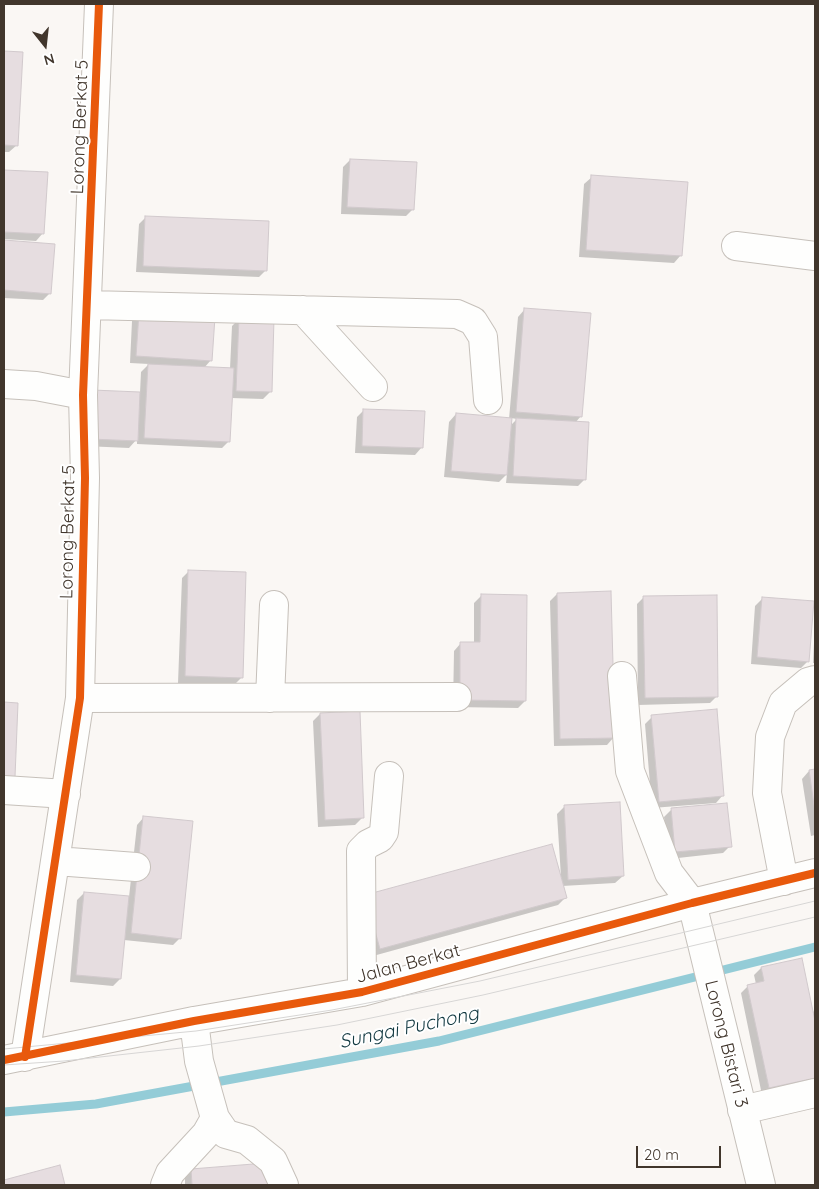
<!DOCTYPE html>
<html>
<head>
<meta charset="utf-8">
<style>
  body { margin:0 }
  #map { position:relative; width:819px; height:1189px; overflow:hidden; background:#faf7f4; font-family:Quicksand,sans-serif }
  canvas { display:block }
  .frame { position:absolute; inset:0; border:5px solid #41362c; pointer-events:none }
  .north { position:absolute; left:20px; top:20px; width:50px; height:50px; -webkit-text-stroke:4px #fff; paint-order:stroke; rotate:164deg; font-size:14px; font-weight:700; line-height:20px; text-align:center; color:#41362c }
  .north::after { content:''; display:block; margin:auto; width:18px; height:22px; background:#41362c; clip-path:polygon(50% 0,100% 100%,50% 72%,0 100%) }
  .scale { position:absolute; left:636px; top:1146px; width:85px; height:22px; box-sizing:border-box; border:2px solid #41362c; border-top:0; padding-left:6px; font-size:15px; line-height:18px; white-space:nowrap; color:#41362c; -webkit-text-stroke:4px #fff; paint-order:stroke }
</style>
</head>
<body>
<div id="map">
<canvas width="819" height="1189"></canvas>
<div class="frame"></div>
<div class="north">N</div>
<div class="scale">20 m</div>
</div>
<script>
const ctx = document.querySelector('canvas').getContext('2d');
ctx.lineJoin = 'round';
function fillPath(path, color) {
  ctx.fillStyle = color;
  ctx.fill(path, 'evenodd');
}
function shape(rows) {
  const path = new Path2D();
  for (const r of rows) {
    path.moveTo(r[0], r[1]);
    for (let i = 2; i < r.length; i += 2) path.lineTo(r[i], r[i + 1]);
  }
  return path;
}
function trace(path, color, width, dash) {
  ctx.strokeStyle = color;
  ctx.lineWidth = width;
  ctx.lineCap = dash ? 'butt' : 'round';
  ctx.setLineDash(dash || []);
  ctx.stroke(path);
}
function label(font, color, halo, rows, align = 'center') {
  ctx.font = font + ' Quicksand,sans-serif';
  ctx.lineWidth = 4;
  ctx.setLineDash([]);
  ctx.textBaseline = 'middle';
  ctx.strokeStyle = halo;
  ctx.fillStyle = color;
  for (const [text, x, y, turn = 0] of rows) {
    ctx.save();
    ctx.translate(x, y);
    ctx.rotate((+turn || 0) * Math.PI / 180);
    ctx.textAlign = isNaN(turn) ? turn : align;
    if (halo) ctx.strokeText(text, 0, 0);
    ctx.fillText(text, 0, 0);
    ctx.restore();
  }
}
fillPath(shape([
  [4,52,22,53,17,145,9,152,4,152],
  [350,160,413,209,406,216,341,214,343,167],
  [4,171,47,174,43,233,36,241,4,239],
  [592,177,681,255,674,263,579,257,584,184],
  [146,217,266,270,259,277,136,272,139,224],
  [4,242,53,245,50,293,43,300,4,298],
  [525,309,581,416,575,423,585,479,578,486,506,483,507,474,499,482,444,477,449,422,456,414,509,419,518,317],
  [511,418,517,419,510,426],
  [139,314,211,360,204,368,230,369,232,326,239,319,270,392,263,399,231,398,229,441,222,448,137,444,137,439,129,448,84,446,140,393,141,372,149,364,130,363,132,321],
  [364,410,422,447,415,455,355,453,357,417],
  [189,571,242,677,235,684,178,683,182,578],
  [557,594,614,737,607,745,554,746,550,601],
  [481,596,525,701,518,708,453,707,454,651,461,643,474,644,474,603],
  [644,597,717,696,710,703,638,705,637,604],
  [763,598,808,661,801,668,751,664,755,606],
  [815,622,815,663,813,663],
  [4,703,17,704,14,776,4,783],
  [320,714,362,818,355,825,318,827,313,721],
  [652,717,723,795,716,803,652,808,645,724],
  [815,770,815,835,811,836,802,779,809,771],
  [564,807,623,876,615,883,562,886,565,898,558,905,373,956,359,903,561,877,557,814],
  [672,809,730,846,723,853,669,859,664,817],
  [144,817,180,938,173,945,124,940,120,979,113,986,70,982,77,900,84,893,129,897,137,825],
  [801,959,812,1013,815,1010,815,1083,762,1095,741,993,748,986,756,984,754,975,761,968],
  [265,1164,267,1185,185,1185,185,1178,192,1171],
  [59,1167,64,1185,4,1185,4,1181]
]), '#0003');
trace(shape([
  [4,1112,96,1104,439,1041,815,947]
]), '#94ccd7', 9);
const building = shape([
  [4,51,23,52,18,146,4,145,4,51],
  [350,159,417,162,414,210,347,207,350,159],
  [4,170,48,172,44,234,4,232,4,170],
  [591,175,688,182,682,256,586,250,591,175],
  [145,216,269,221,267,271,143,266,145,216],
  [4,240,55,244,51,294,4,290,4,240],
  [524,308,591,313,582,417,516,412,524,308],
  [139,313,215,317,212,361,136,356,139,313],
  [239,317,274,318,272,392,236,391,239,317],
  [148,364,234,368,230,442,144,438,148,364],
  [92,390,140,392,138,441,90,439,92,390],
  [363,409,425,411,423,448,362,446,363,409],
  [456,413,512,418,507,475,451,471,456,413],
  [516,418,589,422,586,480,513,476,516,418],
  [188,570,246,572,243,678,185,676,188,570],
  [611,591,615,738,560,739,557,593,611,591],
  [481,594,527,595,526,701,460,700,460,642,480,642,481,594],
  [717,595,718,697,645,698,643,596,717,595],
  [762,597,814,601,809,662,757,657,762,597],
  [4,702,18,703,15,777,4,776,4,702],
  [717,709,724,796,659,802,651,715,717,709],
  [360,711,364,818,325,820,320,713,360,711],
  [815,769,815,812,809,770,815,769],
  [620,802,624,876,568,880,564,805,620,802],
  [727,803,732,847,675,852,671,808,727,803],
  [143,816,193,821,181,939,131,933,143,816],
  [552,844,567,898,380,949,365,895,552,844],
  [84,892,129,896,121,979,76,975,84,892],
  [802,958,815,1021,815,1078,769,1088,747,985,764,981,761,967,802,958],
  [266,1163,268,1185,192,1185,191,1169,266,1163],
  [60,1165,65,1185,4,1185,4,1180,60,1165]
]);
fillPath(building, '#e6dde0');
trace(building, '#d1c9cc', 1);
const minor = shape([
  [736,246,815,256],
  [88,305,457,314,473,321,483,337,488,400],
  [303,310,373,387],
  [4,384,36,386,83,395],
  [622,676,630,771,669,873,692,903,761,1185],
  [80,698,457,697],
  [270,698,274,605],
  [4,790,66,794],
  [56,861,136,867],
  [784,881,767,793,770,737,783,703,808,682,815,680],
  [362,992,361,851,368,844,380,838,384,832,389,776],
  [194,1021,199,1061,215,1118,226,1134,247,1140,273,1161,284,1185],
  [25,1057,80,698,85,478,83,395,99,4],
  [4,1060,194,1021,362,992,692,903,815,873],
  [742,1110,815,1093],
  [165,1185,170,1173,206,1134,215,1118]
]);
trace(minor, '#c6c0ba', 30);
trace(minor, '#fefefd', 28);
trace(shape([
  [4,1049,196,1031,332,1010,480,981,815,901],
  [4,1065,64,1061,199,1046,337,1025,483,995,815,917]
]), '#d7d6d5', 1);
trace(shape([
  [25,1057,80,698,85,478,83,395,99,4],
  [4,1060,194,1021,362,992,692,903,815,873]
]), '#e8590c', 8);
label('18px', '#41362c', '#fff', [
  ["Lorong Berkat 5",80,127,-88],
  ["Lorong Berkat 5",68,532,-89],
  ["Jalan Berkat",408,964,-15],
  ["Lorong Bistari 3",726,1044,76]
]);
label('italic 19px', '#113840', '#fff', [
  ["Sungai Puchong",409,1028,-12]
]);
</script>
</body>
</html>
